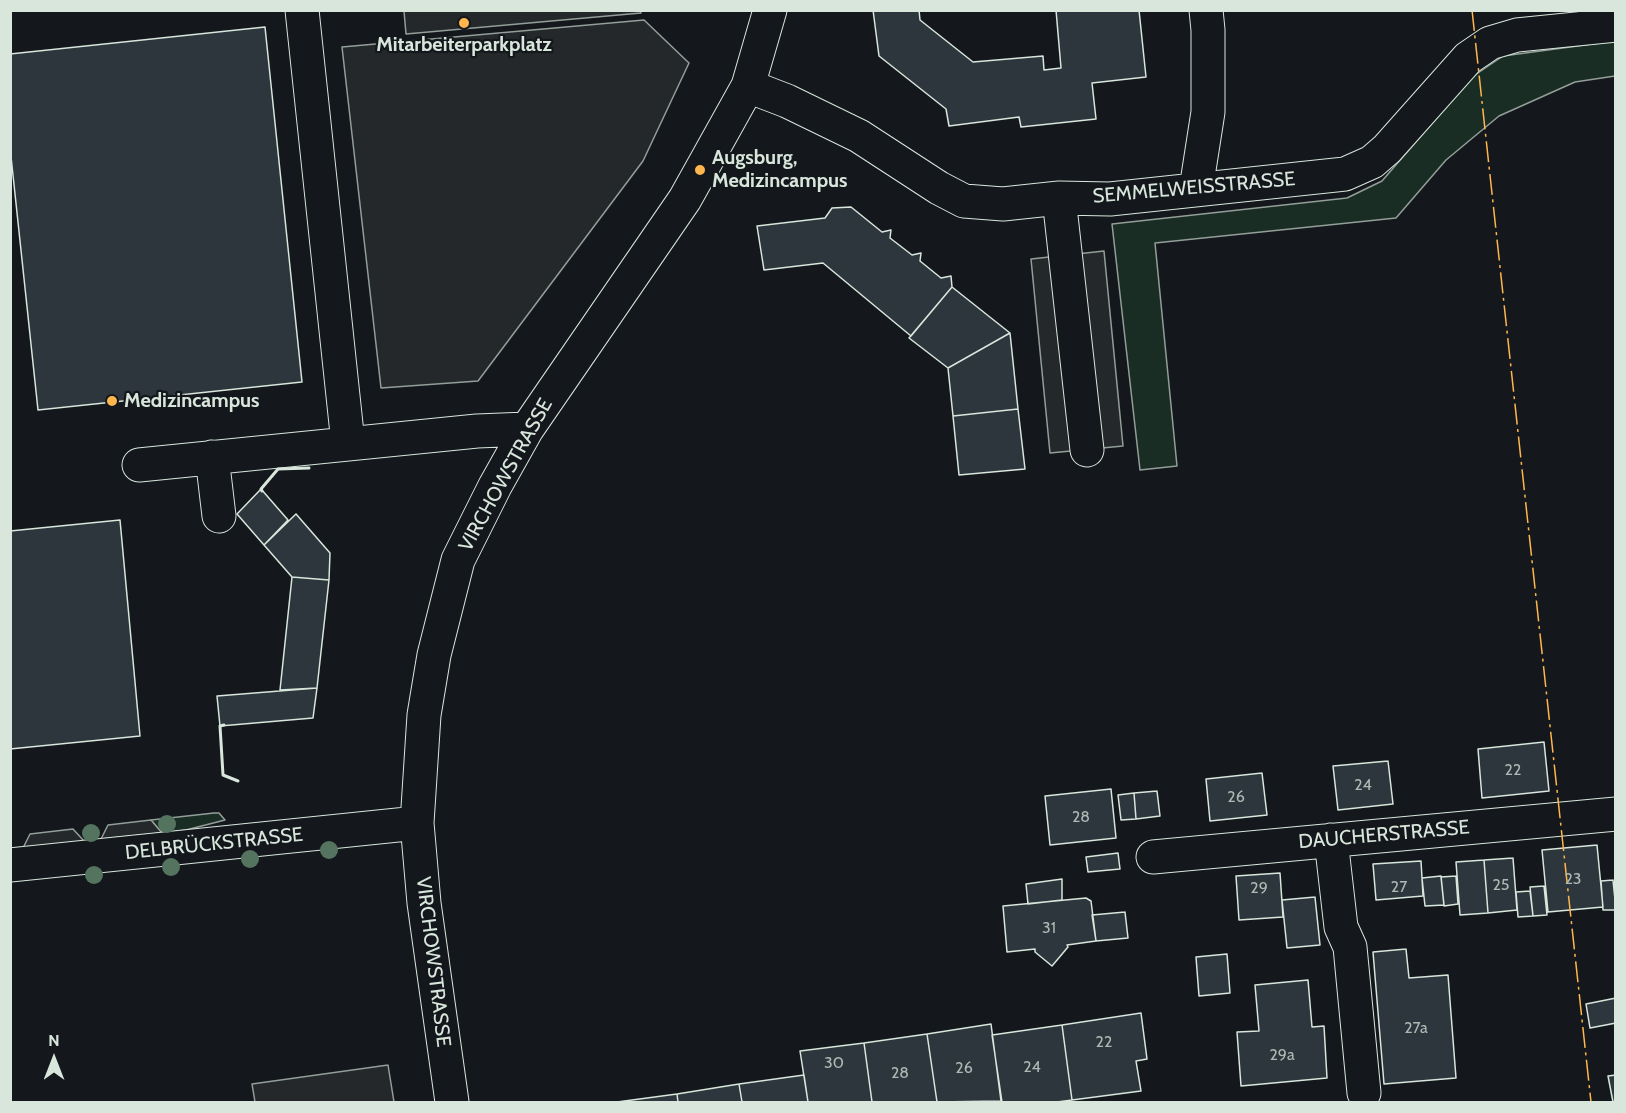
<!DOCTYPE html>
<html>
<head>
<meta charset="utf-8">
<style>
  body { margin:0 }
  #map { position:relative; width:1626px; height:1113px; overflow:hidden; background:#14181c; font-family:Cabin,sans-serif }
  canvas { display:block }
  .frame { position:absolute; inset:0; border:12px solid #d8e6dc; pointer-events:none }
  .north { position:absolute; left:24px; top:1029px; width:60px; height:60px; -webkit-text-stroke:4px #14181c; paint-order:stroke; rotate:0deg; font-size:16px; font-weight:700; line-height:24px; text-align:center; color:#d8e6dc }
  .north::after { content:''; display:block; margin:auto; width:21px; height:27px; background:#d8e6dc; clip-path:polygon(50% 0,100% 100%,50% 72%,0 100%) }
</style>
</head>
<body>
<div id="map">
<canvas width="1626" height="1113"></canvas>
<div class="frame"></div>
<div class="north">N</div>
</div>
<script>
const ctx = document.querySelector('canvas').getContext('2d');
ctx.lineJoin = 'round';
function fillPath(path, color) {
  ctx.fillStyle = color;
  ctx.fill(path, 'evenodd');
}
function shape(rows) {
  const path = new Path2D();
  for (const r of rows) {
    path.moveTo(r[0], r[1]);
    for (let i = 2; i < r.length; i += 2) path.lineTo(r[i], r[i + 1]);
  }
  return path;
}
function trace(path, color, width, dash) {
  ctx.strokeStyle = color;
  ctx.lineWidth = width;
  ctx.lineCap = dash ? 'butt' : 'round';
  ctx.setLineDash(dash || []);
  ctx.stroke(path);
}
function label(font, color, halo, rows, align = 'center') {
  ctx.font = font + ' Cabin,sans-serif';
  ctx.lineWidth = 4.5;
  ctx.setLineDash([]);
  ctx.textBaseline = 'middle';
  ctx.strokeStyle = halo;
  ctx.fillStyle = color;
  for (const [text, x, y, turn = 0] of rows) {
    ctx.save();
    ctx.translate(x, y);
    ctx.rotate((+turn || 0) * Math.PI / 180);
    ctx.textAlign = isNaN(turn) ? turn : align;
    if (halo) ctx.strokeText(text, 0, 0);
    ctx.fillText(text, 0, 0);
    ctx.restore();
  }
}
const green = shape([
  [1615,41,1615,76,1575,82,1499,116,1446,160,1396,218,1155,243,1177,466,1140,470,1112,224,1347,198,1382,181,1472,77,1503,56,1615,41],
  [214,813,219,813,225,820,186,830,162,833,151,820,214,813]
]);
fillPath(green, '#1a2d24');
trace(green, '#939e99', 1.5);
const parking = shape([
  [640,10,641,13,406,34,404,11,640,10],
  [644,20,689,63,643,161,478,381,381,388,342,47,644,20],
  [1104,251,1123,446,1050,453,1031,259,1104,251],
  [151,820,162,833,101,839,108,825,151,820],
  [73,829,84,841,23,848,30,834,73,829],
  [388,1065,394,1102,255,1102,252,1084,388,1065]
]);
fillPath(parking, '#24282b');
trace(parking, '#939e99', 1.5);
const building = shape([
  [873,10,919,10,920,20,973,62,1043,56,1044,70,1061,68,1056,10,1139,10,1146,77,1092,83,1096,119,1021,127,1019,117,949,126,946,109,879,56,873,10],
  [265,27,302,382,38,410,10,147,10,54,265,27],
  [851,207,882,232,891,230,890,238,912,255,921,253,920,261,941,278,951,276,952,287,911,336,823,263,764,270,757,226,825,218,832,208,851,207],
  [952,287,1010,333,948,368,909,338,952,287],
  [1010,333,1018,409,953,416,948,368,1010,333],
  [1018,409,1025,469,959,475,953,416,1018,409],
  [261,489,288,520,264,545,237,514,261,489],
  [296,514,330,553,329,580,292,577,264,545,296,514],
  [120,520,140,736,10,749,10,531,120,520],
  [292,577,329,580,317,688,280,690,292,577],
  [317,688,313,718,220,726,217,696,317,688],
  [1544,742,1549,791,1482,798,1478,749,1544,742],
  [1388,761,1393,804,1338,810,1333,766,1388,761],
  [1262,773,1267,815,1210,821,1206,779,1262,773],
  [1111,789,1116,838,1050,845,1045,796,1111,789],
  [1157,791,1160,816,1136,819,1134,793,1157,791],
  [1134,793,1136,819,1121,820,1118,795,1134,793],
  [1597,845,1603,907,1548,912,1542,850,1597,845],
  [1118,853,1120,869,1088,872,1086,857,1118,853],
  [1513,858,1517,910,1488,913,1484,860,1513,858],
  [1484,860,1488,913,1460,915,1456,862,1484,860],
  [1421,861,1423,896,1376,900,1373,864,1421,861],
  [1280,873,1283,917,1239,920,1236,876,1280,873],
  [1441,876,1444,905,1425,906,1422,878,1441,876],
  [1456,876,1458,904,1444,906,1441,877,1456,876],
  [1062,879,1062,900,1028,904,1026,884,1062,879],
  [1613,880,1616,910,1603,910,1601,881,1613,880],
  [1544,886,1547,915,1533,916,1530,887,1544,886],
  [1530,891,1533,916,1518,917,1516,892,1530,891],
  [1315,897,1320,945,1287,948,1282,900,1315,897],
  [1086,898,1091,901,1096,941,1067,945,1068,947,1052,966,1035,952,1035,949,1007,952,1003,906,1086,898],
  [1125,912,1128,938,1096,941,1092,915,1125,912],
  [1406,949,1409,978,1448,975,1456,1078,1384,1084,1373,952,1406,949],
  [1227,954,1230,993,1199,996,1196,957,1227,954],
  [1308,980,1312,1027,1324,1026,1327,1078,1241,1086,1237,1032,1259,1031,1255,985,1308,980],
  [1616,998,1616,1023,1590,1028,1586,1004,1616,998],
  [1141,1013,1147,1059,1136,1061,1141,1091,1072,1100,1062,1025,1141,1013],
  [991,1024,1001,1101,937,1102,927,1034,991,1024],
  [1062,1025,1072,1100,1057,1102,1002,1102,992,1035,1062,1025],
  [927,1034,937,1102,872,1102,864,1043,927,1034],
  [864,1043,872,1102,808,1102,800,1051,864,1043],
  [804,1075,808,1102,742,1102,739,1084,804,1075],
  [1616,1075,1616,1102,1613,1102,1608,1076,1616,1075],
  [739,1084,742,1102,678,1102,677,1094,739,1084],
  [677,1094,678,1102,617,1102,677,1094]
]);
fillPath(building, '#2c363c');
trace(building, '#d8e6dc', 1.5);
const minor = shape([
  [302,10,348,443],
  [748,86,787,101,859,136,939,188,964,201,1003,204,1059,198,1110,199,1345,174,1372,162,1387,149,1468,58,1490,43,1517,35,1616,25],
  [1196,189,1208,112,1208,30,1206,10],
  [1059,198,1087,450],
  [212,457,219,516],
  [139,465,477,431,527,429],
  [1331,840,1341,927,1350,947,1364,1093],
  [1153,857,1616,814],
  [10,865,417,823],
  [452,1102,424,903,417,823,424,715,434,655,458,560,495,486,527,429,685,199,748,86,770,10]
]);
trace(minor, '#d8e6dc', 35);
trace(minor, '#14181c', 33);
trace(shape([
  [262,491,261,489,278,469,309,468],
  [224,725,220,726,223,775,238,781]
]), '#d8e6dc', 3);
trace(shape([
  [1472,10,1591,1102]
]), '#ffb74d', 1.5, [21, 4.5, 3, 4.5]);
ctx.fillStyle = '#55745f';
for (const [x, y] of [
  [167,824],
  [91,833],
  [329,850],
  [250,859],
  [171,867],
  [94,875]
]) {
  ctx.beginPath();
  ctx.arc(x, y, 9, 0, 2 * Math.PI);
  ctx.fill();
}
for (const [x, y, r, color] of [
  [464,23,6,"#ffb74d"],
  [700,170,6,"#ffb74d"],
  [112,401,6,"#ffb74d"]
]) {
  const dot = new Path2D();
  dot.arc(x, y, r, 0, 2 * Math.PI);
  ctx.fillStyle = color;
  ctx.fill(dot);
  trace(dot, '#14181c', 2);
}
label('16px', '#adbab4', null, [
  ["22",1513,770],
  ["24",1363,785],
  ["26",1236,797],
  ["28",1081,817],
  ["23",1573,879],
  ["25",1501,885],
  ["27",1399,887],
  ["29",1259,888],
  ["31",1049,928],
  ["27a",1416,1028],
  ["22",1104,1042],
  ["29a",1282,1055],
  ["30",834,1063],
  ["24",1032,1067],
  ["26",964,1068],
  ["28",900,1073]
]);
label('bold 20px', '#d8e6dc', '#14181c', [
  ["Mitarbeiterparkplatz",464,45,"center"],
  ["Augsburg,",712,158],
  ["Medizincampus",712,181],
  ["Medizincampus",124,401]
], 'left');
label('20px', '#d8e6dc', '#14181c', [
  ["SEMMELWEISSTRASSE",1194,188,-5],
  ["VIRCHOWSTRASSE",506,475,-61],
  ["DAUCHERSTRASSE",1384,835,-5],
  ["DELBRÜCKSTRASSE",214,844,-6],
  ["VIRCHOWSTRASSE",433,962,83]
]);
</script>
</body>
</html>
